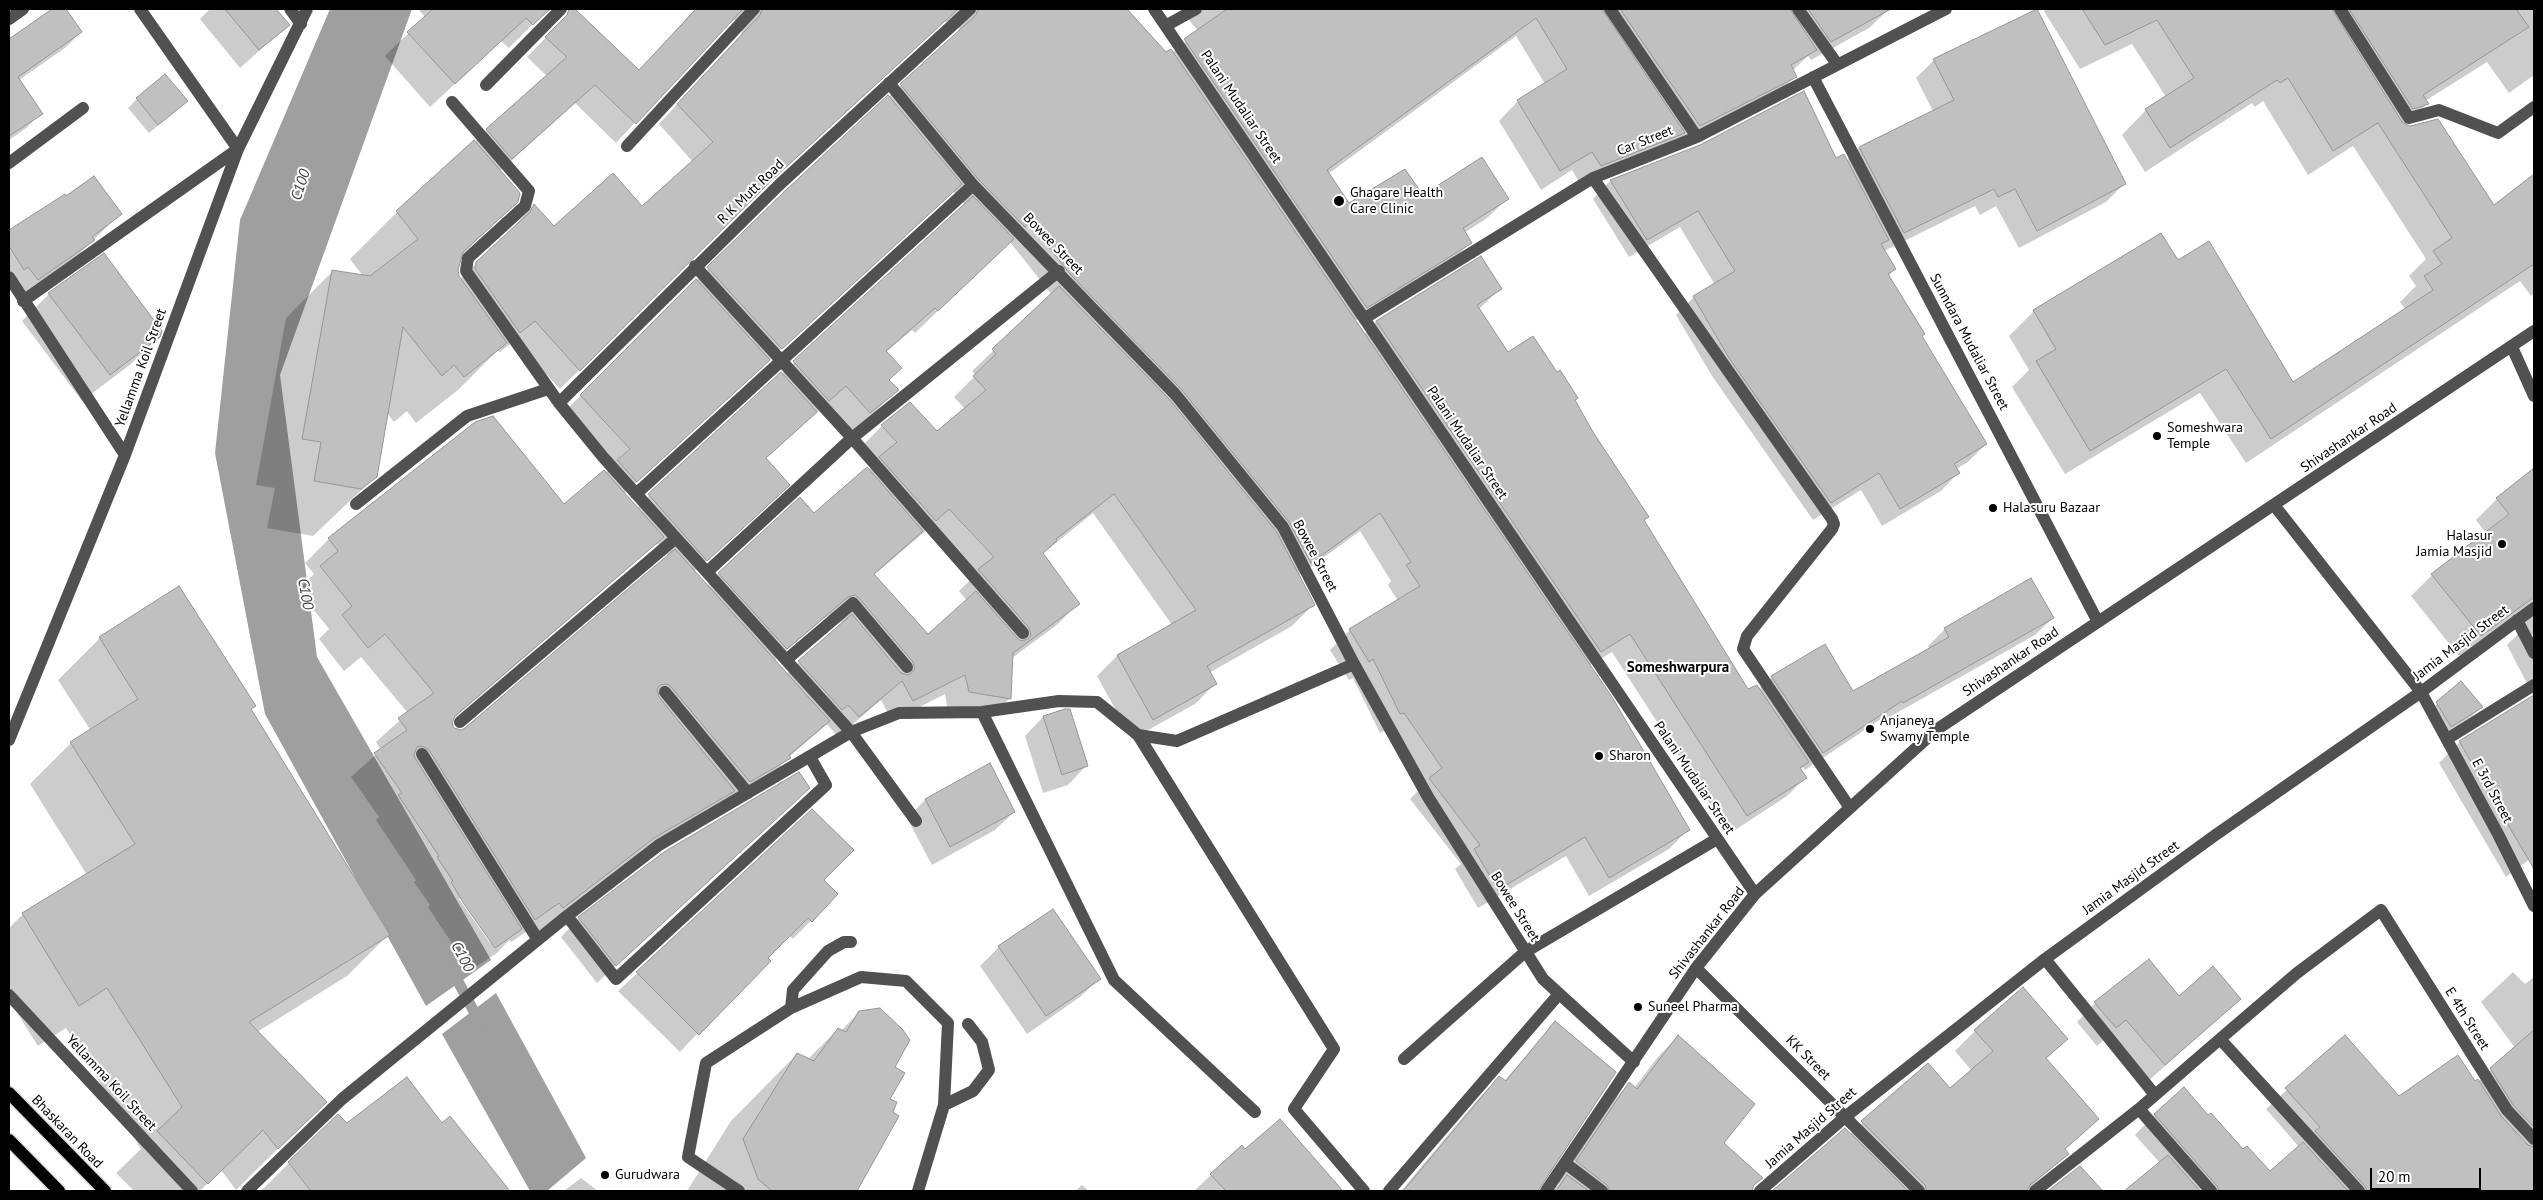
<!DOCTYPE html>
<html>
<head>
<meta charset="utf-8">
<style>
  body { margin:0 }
  #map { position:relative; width:2543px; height:1200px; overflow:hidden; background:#fff; font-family:"PT Sans",sans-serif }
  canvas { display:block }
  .frame { position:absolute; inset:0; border:10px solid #000; pointer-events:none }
  .scale { position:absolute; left:2370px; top:1168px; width:111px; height:22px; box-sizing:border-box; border:2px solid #000; border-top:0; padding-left:6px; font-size:15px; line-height:18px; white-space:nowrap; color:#000; -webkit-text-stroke:4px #fff; paint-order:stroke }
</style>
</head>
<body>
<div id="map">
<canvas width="2543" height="1200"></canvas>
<div class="frame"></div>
<div class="scale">20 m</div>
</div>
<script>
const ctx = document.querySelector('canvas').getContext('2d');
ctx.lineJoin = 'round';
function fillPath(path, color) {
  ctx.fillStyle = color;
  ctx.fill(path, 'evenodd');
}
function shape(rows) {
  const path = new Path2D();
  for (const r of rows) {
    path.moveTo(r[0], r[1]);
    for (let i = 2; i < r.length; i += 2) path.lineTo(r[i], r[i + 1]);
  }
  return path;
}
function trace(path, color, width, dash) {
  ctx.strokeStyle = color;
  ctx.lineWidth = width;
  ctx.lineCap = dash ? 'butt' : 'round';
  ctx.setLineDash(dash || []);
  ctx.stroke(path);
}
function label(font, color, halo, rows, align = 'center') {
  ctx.font = font + ' "PT Sans",sans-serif';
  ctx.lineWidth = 4;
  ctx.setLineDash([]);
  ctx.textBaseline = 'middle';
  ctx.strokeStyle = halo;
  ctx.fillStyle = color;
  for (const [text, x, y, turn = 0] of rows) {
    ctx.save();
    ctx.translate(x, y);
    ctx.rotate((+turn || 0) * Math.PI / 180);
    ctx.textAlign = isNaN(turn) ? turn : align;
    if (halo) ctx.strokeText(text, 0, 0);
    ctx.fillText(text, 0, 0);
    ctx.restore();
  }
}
fillPath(shape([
  [330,9,412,9,280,375,317,657,491,960,426,1006,265,714,215,453,240,220],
  [496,993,586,1158,547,1191,530,1191,442,1034]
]), '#9f9f9f');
fillPath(shape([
  [54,9,65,9,81,32,65,48,19,80,41,113,25,129,9,140,9,48,20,41,34,23],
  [210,9,274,9,288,25,240,68,200,19],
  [418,9,548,9,509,48,501,41,430,107,385,56,425,17],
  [695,9,1126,9,1166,54,1172,53,1198,31,1180,9,1889,9,1869,28,1811,60,1808,56,1792,71,1795,76,1776,96,1581,185,1572,170,1541,190,1499,121,1518,101,1545,84,1516,36,1328,174,1349,205,1423,197,1507,199,1487,218,1464,233,1471,242,1451,262,1355,321,1364,335,1376,322,1481,258,1500,289,1479,309,1507,354,1574,400,1643,520,1748,691,1759,690,1772,677,1853,693,1929,649,1928,646,1945,629,2053,618,2035,635,1886,719,1884,717,1805,770,1803,767,1800,770,1805,778,1787,796,1729,834,1612,652,1589,666,1688,830,1669,849,1589,896,1566,856,1478,908,1455,869,1461,864,1410,799,1423,786,1384,731,1380,733,1353,678,1349,680,1330,650,1350,630,1398,601,1388,585,1391,581,1360,531,1298,576,1313,605,1292,626,1209,673,1215,684,1195,704,1132,739,1097,676,1117,656,1172,625,1093,513,1042,554,1078,603,1058,624,1012,658,1010,698,989,719,948,713,945,694,892,721,881,700,838,737,827,724,789,757,766,781,539,931,535,926,511,942,509,940,497,953,471,970,441,927,428,907,430,905,414,882,416,880,376,820,379,817,351,777,381,750,376,742,408,713,361,657,344,671,319,639,329,629,298,590,314,574,305,563,329,539,475,423,563,506,605,473,611,467,562,414,785,192,957,34,959,28,953,20,944,22,752,199,560,389,515,340,500,352,498,350,458,390,416,423,407,411,394,422,387,413,376,476,313,536,267,528,275,488,256,485,286,318,333,271,363,276,350,259,397,212,547,76,527,57,565,18,639,71],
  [736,20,743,27,741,35,659,124,693,162,642,208,554,227,534,205,515,225,512,230,460,279,458,276,459,258,517,201,500,171,575,103,616,143,729,22],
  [953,191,965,205,636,508,624,494],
  [1010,242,1052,295,972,371,976,375,954,397,965,409,937,433,882,426,862,446,876,462,868,470,814,514,719,574,707,586,694,572,769,503,765,459,823,407,847,434,875,412,897,390,888,380,886,352,912,330,915,333],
  [928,529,973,577,959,591,967,601,928,636,874,575],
  [657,543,669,557,461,731,453,729,452,720],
  [834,615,843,624,786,674,774,661,826,617],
  [461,898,492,942,490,943,459,899],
  [2046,9,2469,9,2471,12,2475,9,2534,9,2534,75,2509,93,2487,62,2425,101,2427,104,2406,125,2494,206,2534,176,2534,293,2531,296,2520,281,2246,463,2200,393,2065,474,2012,387,2029,370,2009,336,2034,311,2177,262,2293,384,2406,310,2400,302,2416,286,2409,276,2426,259,2353,146,2308,175,2263,101,2255,107,2252,103,2145,172,2122,135,2146,110,2166,97,2132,44,2080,69,2044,11],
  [1934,60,2124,184,2106,202,2019,248,1996,206,1980,215,1975,206,1884,251,1895,269,1888,276,1921,336,1986,444,1968,462,1956,469,1958,473,1941,491,1882,526,1861,490,1813,520,1712,376,1676,315,1694,297,1715,285,1680,227,1629,257,1593,199,1610,181,1701,146,1846,161,1859,148,1933,111,1916,78],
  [137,99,177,110,149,133,128,108],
  [64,196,120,214,77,256,22,295,9,284,9,231],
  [49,294,159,336,131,364,82,401,22,321],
  [2534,470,2534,856,2506,877,2439,763,2460,742,2534,697,2507,645,2520,632,2520,624,2459,656,2411,596,2432,575,2486,533,2476,520,2497,499],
  [178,588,388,935,347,976,257,1032,325,1102,236,1190,221,1170,200,1191,134,1191,116,1173,141,1149,66,1028,38,1046,9,1000,9,928,23,914,87,875,30,784,71,743,91,731,58,680,100,638],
  [2461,683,2481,707,2472,716,2442,735,2428,712],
  [1069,711,1086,766,1068,785,1043,793,1025,736,1043,717],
  [989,765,1014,812,995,830,932,865,907,818,925,800],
  [809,788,597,983,561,937,579,918],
  [812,811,822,880,837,894,793,939,789,935,680,1052,618,991],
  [999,947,1099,979,1080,997,1027,1034,980,966],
  [2513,972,2525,984,2534,977,2534,1191,2126,1191,2160,1163,2135,1135,2155,1114,2208,1117,2243,1151,2270,1172,2299,1147,2266,1109,2345,1037,2399,1098,2478,1082,2515,1048,2481,1002],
  [2179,998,2240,999,2146,1083,2107,1037,2097,1046,2077,1022,2095,1003],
  [859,1012,893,1068,888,1099,891,1112,897,1116,856,1191,687,1191,731,1121,797,1054,808,1059,838,1029,841,1031],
  [1555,1023,1538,1191,1401,1191,1479,1098,1499,1078,1504,1081],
  [1975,1031,2067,1039,2045,1060,2097,1119,2064,1150,2068,1154,2026,1191,1774,1191,1845,1130,1849,1135,1928,1065,1950,1090,1972,1071,1955,1051],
  [1678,1036,1722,1144,1752,1191,1552,1191,1559,1184,1557,1182,1609,1104,1629,1084,1634,1088,1658,1057],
  [450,1118,508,1191,261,1191,289,1163,347,1125,442,1125],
  [1245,1151,1332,1180,1321,1191,1194,1191,1211,1175],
  [2080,1167,2101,1191,2050,1191],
  [581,1178,598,1191,564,1191],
  [1082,1185,1089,1191,1075,1191]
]), '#0003');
trace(shape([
  [452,970,480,1023]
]), '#9f9f9f', 11);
const building = shape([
  [52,9,66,9,82,32,18,77,43,114,9,136,9,39,52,9],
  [225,9,276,9,290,25,259,50,225,9],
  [433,9,550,9,533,25,526,18,455,84,407,32,433,9],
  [569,9,575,9,639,70,696,9,743,9,636,124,595,85,512,159,486,129,567,57,545,37,567,15,569,9],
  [762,9,958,9,773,179,580,371,535,321,520,333,475,269,476,262,530,212,534,204,554,226,613,173,642,206,713,142,677,104,760,15,762,9],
  [978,9,1127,9,1166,52,1171,49,1612,697,1690,830,1609,878,1585,837,1498,890,1474,849,1480,845,1429,778,1442,768,1404,713,1400,714,1373,659,1369,662,1349,629,1420,586,1406,565,1411,562,1380,513,1311,563,1289,522,1181,389,1070,274,1030,223,1025,227,979,180,900,84,976,15,978,9],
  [1227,9,1602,9,1685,133,1601,166,1592,152,1560,171,1517,100,1567,69,1536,18,1327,170,1349,203,1405,169,1423,195,1482,157,1509,199,1463,228,1472,243,1367,308,1184,39,1227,9],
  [1620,9,1790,9,1817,50,1791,65,1797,77,1700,126,1620,9],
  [1808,9,1891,9,1831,42,1808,9],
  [2037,9,2126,184,2037,231,2015,189,1998,197,1994,189,1904,233,1859,147,1954,100,1933,59,2037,9],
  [2082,9,2332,9,2402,122,2410,126,2438,119,2494,205,2534,174,2534,264,2271,439,2226,369,2090,451,2036,361,2056,349,2033,310,2161,233,2178,260,2209,241,2293,382,2433,290,2424,276,2442,264,2433,251,2452,238,2378,123,2333,151,2288,78,2280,83,2277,80,2170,148,2145,109,2194,78,2157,20,2105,45,2082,9],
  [2349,9,2516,9,2529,27,2423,95,2429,104,2413,109,2349,9],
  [165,74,188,101,158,125,136,98,165,74],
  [1804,91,1836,158,1844,154,1889,240,1881,244,1896,269,1888,274,1925,334,1922,336,1987,444,1954,464,1960,473,1900,509,1879,473,1831,503,1729,358,1693,296,1735,271,1698,211,1647,240,1610,180,1700,145,1804,91],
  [888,95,962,184,782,349,707,267,785,191,888,95],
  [474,140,520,193,518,202,463,252,458,270,459,276,507,343,464,377,454,365,442,376,403,327,377,477,361,489,314,481,321,442,302,439,332,270,370,276,418,239,396,211,474,140],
  [94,176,122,214,92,237,95,240,38,280,28,267,24,270,9,246,9,230,65,194,66,196,94,176],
  [973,196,1014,239,938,311,935,308,886,351,902,368,889,380,899,390,870,413,846,386,829,401,793,361,973,196],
  [104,253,162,331,160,337,110,375,48,293,104,253],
  [1481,256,1502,289,1477,305,1508,352,1533,336,1557,372,1560,370,1578,398,1575,400,1593,432,1649,517,1644,520,1748,689,1757,685,1809,762,1800,768,1807,778,1747,816,1630,634,1601,652,1376,321,1481,256],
  [696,279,770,360,637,482,617,460,630,449,580,395,696,279],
  [1059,286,1169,399,1276,531,1315,605,1207,666,1217,684,1153,720,1117,655,1196,610,1114,494,1056,539,1057,541,1043,553,1080,604,1013,653,1011,699,969,692,965,675,913,701,902,681,859,717,848,705,842,710,798,661,852,614,901,673,909,675,915,669,913,662,859,598,855,595,848,597,787,649,718,573,800,497,814,513,867,467,923,531,874,574,928,634,976,591,1017,638,1021,641,1028,639,1031,635,1029,628,978,569,994,557,949,509,936,521,879,457,897,442,881,425,910,402,937,431,986,390,973,376,996,354,992,349,1059,286],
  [781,372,817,412,766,458,790,485,707,561,648,494,781,372],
  [493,416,564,504,604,470,664,537,455,716,452,723,454,728,461,730,465,728,675,549,830,721,789,755,791,758,750,782,671,687,667,684,660,685,657,690,659,697,735,791,654,838,563,908,559,903,535,920,429,750,422,746,417,747,414,754,415,758,522,929,495,948,464,904,451,882,453,881,437,857,439,856,398,795,402,793,374,753,407,730,398,718,434,693,385,634,368,648,342,615,352,606,320,566,338,551,328,538,475,422,493,416],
  [2534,468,2534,597,2481,636,2431,574,2509,514,2496,498,2534,468],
  [2031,578,2054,618,1903,703,1902,701,1823,753,1771,676,1825,644,1853,691,1949,637,1944,628,2031,578],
  [179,586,256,706,251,709,390,935,249,1022,327,1102,278,1149,263,1130,208,1184,157,1131,182,1107,107,988,79,1006,22,913,135,844,70,742,138,699,99,637,179,586],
  [2461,681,2483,707,2451,727,2436,702,2461,681],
  [2534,695,2534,869,2459,741,2534,695],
  [1065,709,1070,709,1088,766,1062,775,1043,716,1065,709],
  [990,763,1015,812,950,847,925,799,990,763],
  [799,772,810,788,616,966,578,917,664,852,799,772],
  [812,809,854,850,824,880,838,894,812,922,808,918,768,958,771,961,699,1035,636,972,812,809],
  [1053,909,1101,979,1046,1016,998,946,1053,909],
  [2149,959,2179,996,2213,966,2241,999,2165,1065,2126,1020,2116,1028,2094,1002,2149,959],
  [2023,987,2068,1039,2046,1058,2099,1119,2065,1149,2069,1154,2030,1185,2027,1191,1927,1191,1925,1185,1861,1121,1928,1063,1950,1088,1993,1051,1974,1030,2023,987],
  [880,1008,903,1030,910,1040,895,1067,905,1073,890,1099,897,1102,893,1112,899,1116,857,1191,772,1191,758,1179,743,1139,797,1053,814,1061,838,1028,846,1032,859,1011,880,1008],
  [1555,1021,1616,1072,1538,1191,1403,1191,1499,1076,1506,1081,1555,1021],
  [2534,1030,2534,1127,2513,1105,2490,1068,2534,1030],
  [1678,1035,1755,1104,1724,1143,1763,1178,1754,1185,1752,1191,1610,1191,1607,1185,1576,1161,1629,1082,1637,1089,1678,1035],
  [2345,1035,2399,1096,2458,1055,2475,1081,2478,1079,2501,1116,2528,1145,2534,1147,2534,1191,2367,1191,2365,1186,2315,1131,2320,1127,2285,1088,2345,1035],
  [407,1077,442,1123,450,1116,510,1191,311,1191,288,1162,338,1114,347,1123,407,1077],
  [2184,1087,2208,1115,2211,1113,2243,1149,2247,1146,2270,1171,2303,1142,2348,1191,2219,1191,2217,1186,2154,1114,2184,1087],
  [1280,1119,1343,1191,1226,1191,1210,1174,1242,1145,1245,1149,1280,1119],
  [1845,1128,1908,1191,1772,1191,1845,1128],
  [2168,1155,2200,1191,2124,1191,2168,1155],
  [2080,1166,2103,1191,2048,1191,2080,1166],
  [1567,1175,1589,1191,1556,1191,1567,1175]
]);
fillPath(building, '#c0c0c0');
trace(building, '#959595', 1);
const major = shape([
  [9,1093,105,1191],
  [9,1140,59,1191]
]);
trace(major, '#dbdbdb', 15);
trace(shape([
  [290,9,301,24],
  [1154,9,1755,894],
  [1610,9,1697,137],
  [1798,9,1837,64],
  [2340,9,2409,118,2439,110,2498,133,2534,107],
  [9,19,23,9],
  [1167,25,1196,9],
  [1813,77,2098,622],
  [889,83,973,185,1175,394,1283,527,1354,664,1428,797,1543,979,1634,1062],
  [486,85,561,9],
  [627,146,754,9],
  [9,163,83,108],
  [1593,178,1832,519,1834,524,1832,529,1747,636,1743,649,1850,808],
  [695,266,852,438,1023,633],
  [9,277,125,455],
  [23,301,238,149,140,9],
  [1365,318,1593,178,1697,137,1946,9],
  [2512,347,2534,396],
  [559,403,779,185,970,9],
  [636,494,973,185],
  [356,504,467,416,548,389],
  [2274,505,2421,692,2498,834,2534,906],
  [707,572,852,438,1059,271],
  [2517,620,2534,653],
  [786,660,853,603,907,667],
  [665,692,748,793],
  [982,712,1114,980,1255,1112],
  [460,722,676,538],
  [1138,735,1334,1049,1294,1109,1364,1191],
  [2447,739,2534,685],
  [9,740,125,455,238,149,307,9],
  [422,754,538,940],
  [916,821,851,732,899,713,982,712,1059,701,1097,702,1138,735,1177,741,1354,664],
  [567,916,616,979,826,785,810,757],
  [2045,959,2155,1095],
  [1696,968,1919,1191],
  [9,995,192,1191],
  [791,1008,793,990,828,951,844,942,851,942],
  [2220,1039,2297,973,2381,910,2507,1110,2534,1139],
  [1404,1059,1525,952,1717,839],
  [944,1105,973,1091,989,1070,982,1042,968,1024],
  [2139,1109,2211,1191],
  [1565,1163,1602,1191],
  [247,1191,342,1099,567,916,659,845,851,732,603,457,559,403,466,271,468,258,525,206,529,191,452,102],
  [739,1191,688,1157,706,1063,791,1008,861,977,906,981,948,1023,944,1105,918,1191],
  [1389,1191,1559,994],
  [1546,1191,1696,968,1755,894,1936,730,2534,331],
  [1760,1191,1845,1117,2045,959,2214,836,2421,692,2534,608],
  [2035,1191,2139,1109,2220,1039,2359,1191]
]), '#515151', 12);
trace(major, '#000', 12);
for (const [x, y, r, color] of [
  [1339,201,6,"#000"],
  [2157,436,5,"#000"],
  [1993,508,5,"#000"],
  [2502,544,5,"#000"],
  [1870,729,5,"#000"],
  [1599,756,5,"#000"],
  [1638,1007,5,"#000"],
  [605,1175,5,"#000"]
]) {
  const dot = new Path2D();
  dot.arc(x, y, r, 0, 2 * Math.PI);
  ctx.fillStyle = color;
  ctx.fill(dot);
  trace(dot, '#fff', 2);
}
label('14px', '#000', '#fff', [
  ["Palani Mudaliar Street",1241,107,56],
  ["Car Street",1645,141,-22],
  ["R K Mutt Road",751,192,-44],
  ["Bowee Street",1053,244,46],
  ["Sunndara Mudaliar Street",1969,342,62],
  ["Yellamma Koil Street",141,368,-70],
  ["Shivashankar Road",2349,438,-34],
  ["Palani Mudaliar Street",1467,443,56],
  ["Bowee Street",1315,556,62],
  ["Jamia Masjid Street",2461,643,-37],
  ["Shivashankar Road",2011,662,-34],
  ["Palani Mudaliar Street",1694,778,56],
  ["E 3rd Street",2492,791,62],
  ["Jamia Masjid Street",2131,878,-36],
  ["Bowee Street",1515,907,58],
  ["Shivashankar Road",1707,933,-52],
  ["E 4th Street",2467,1019,58],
  ["KK Street",1808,1058,45],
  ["Yellamma Koil Street",111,1083,47],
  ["Jamia Masjid Street",1811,1128,-41],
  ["Bhaskaran Road",67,1132,46]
]);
label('14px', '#000', '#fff', [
  ["Ghagare Health",1350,193],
  ["Care Clinic",1350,209],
  ["Someshwara",2167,428],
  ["Temple",2167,444],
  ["Halasuru Bazaar",2003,508],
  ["Halasur",2492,536,"right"],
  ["Jamia Masjid",2492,552,"right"],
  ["Anjaneya",1880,721],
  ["Swamy Temple",1880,737],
  ["Sharon",1609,756],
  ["Suneel Pharma",1648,1007],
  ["Gurudwara",615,1175]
], 'left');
label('italic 15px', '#404040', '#fff', [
  ["C100",301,185,-72],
  ["C100",305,594,80],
  ["C100",462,957,62]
]);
label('bold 15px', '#000', '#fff', [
  ["Someshwarpura",1678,668]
]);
</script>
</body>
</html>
